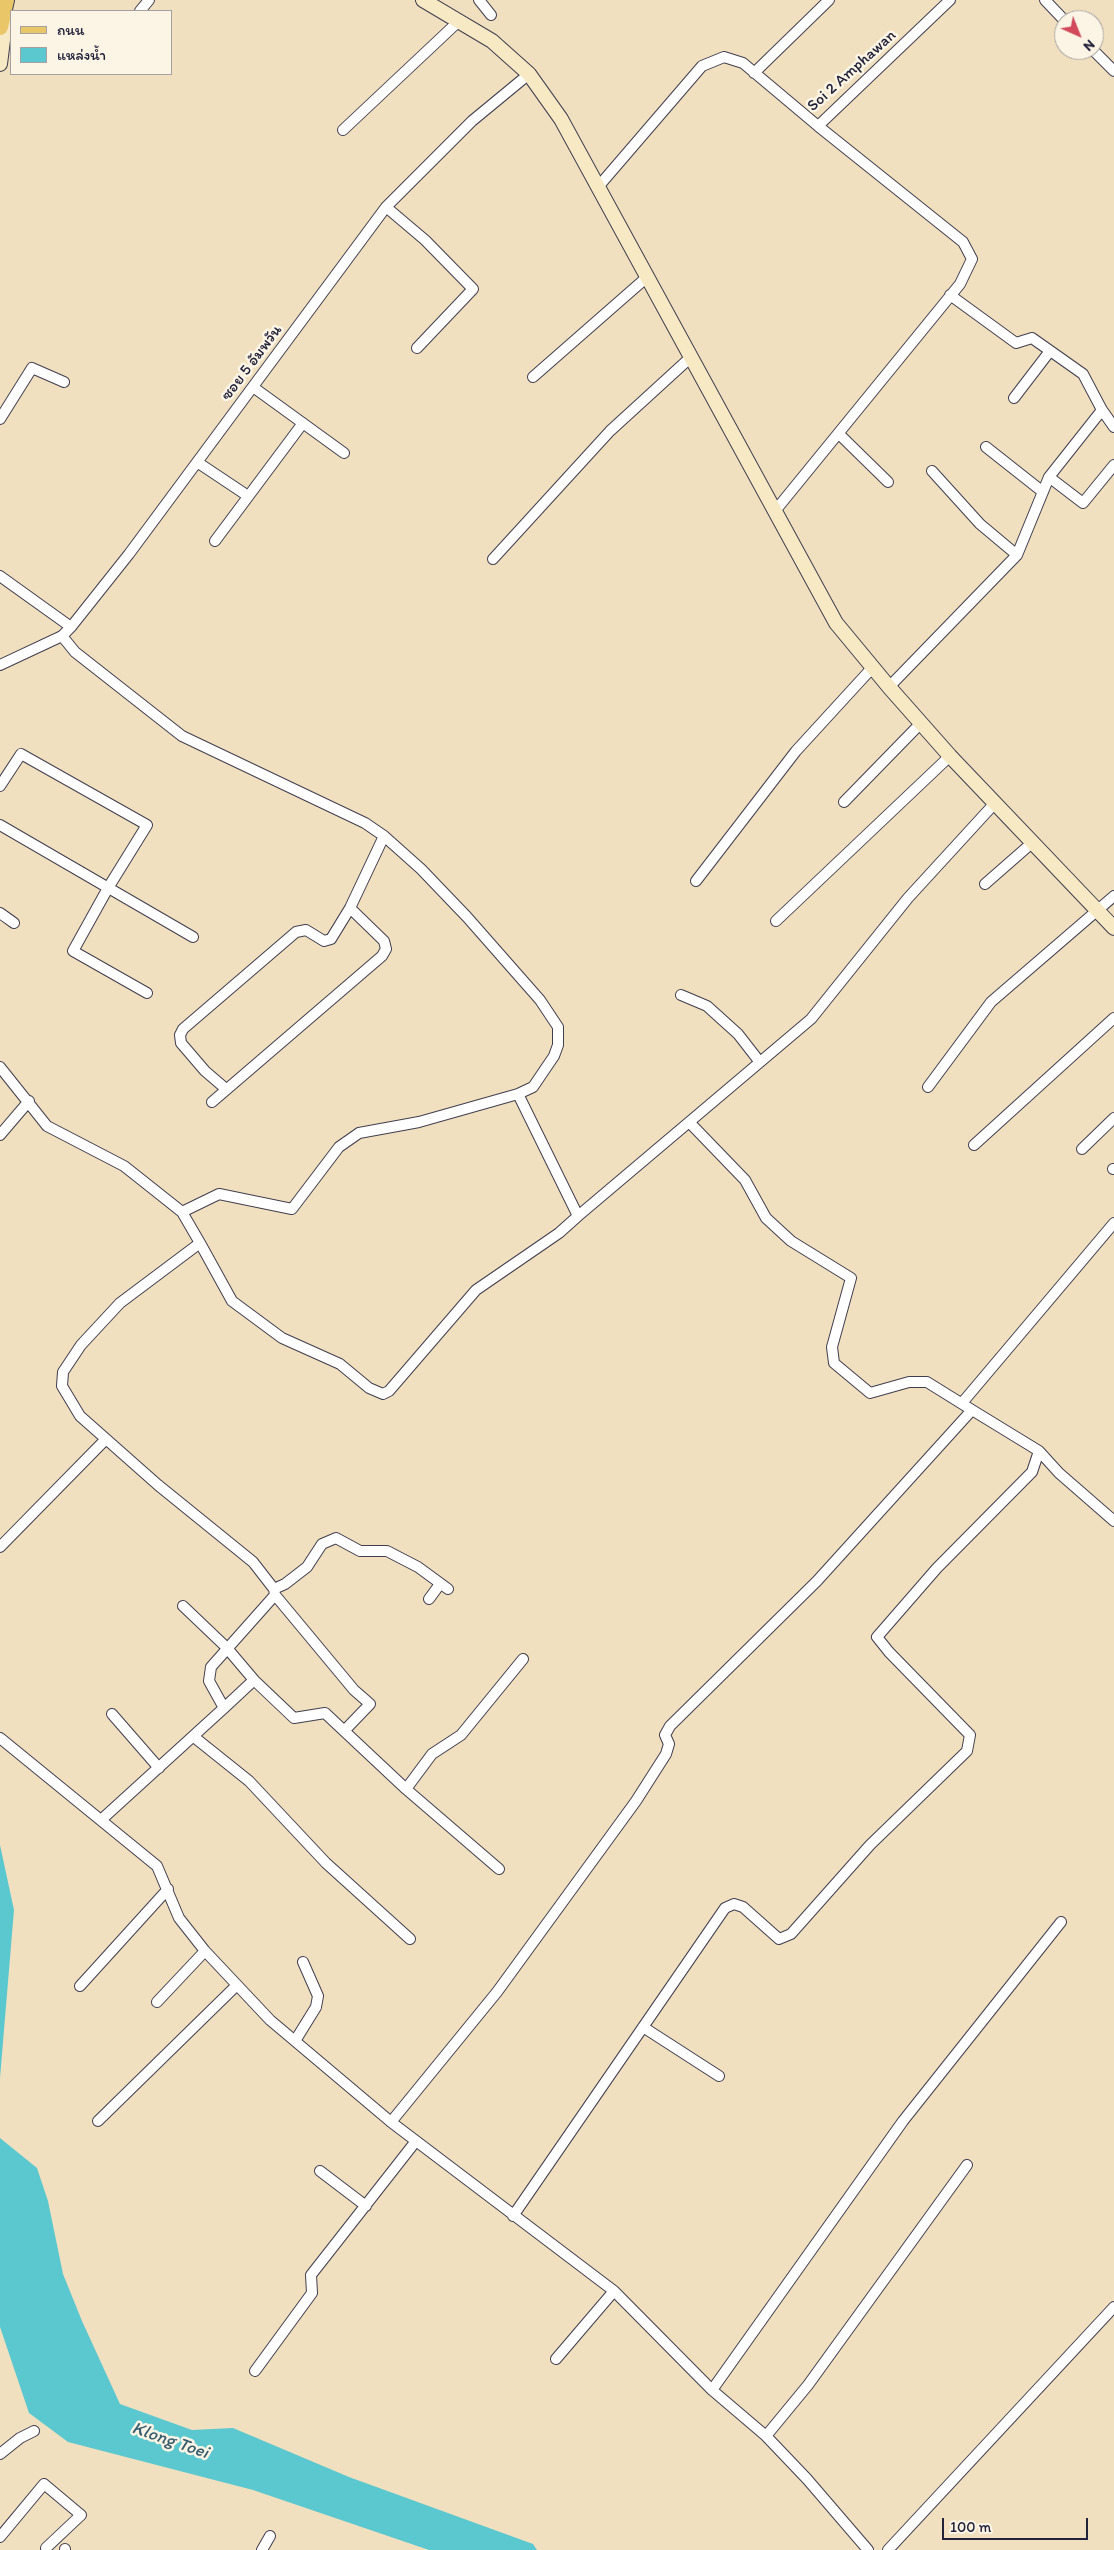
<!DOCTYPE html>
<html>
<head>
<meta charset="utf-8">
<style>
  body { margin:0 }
  #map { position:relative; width:1114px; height:2550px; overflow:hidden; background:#f1e0bf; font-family:Itim,"Playpen Sans Thai",sans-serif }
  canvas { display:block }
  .legend { position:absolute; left:10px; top:10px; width:162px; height:65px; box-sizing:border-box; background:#fcf5e5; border:1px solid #a5a1a1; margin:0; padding:6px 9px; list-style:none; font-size:15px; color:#22223b }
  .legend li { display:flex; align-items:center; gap:10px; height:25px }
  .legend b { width:25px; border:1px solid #a5a1a1 }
  .north { position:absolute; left:1054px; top:10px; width:50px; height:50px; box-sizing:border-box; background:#fcf5e5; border:1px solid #a5a1a1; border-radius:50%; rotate:136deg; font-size:14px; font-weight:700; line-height:20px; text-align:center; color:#22223b }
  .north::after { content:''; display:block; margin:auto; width:18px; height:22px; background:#d1495b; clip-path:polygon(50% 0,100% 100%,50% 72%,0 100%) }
  .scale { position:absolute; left:942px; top:2518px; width:146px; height:22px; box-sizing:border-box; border:2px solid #22223b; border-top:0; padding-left:6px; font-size:15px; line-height:18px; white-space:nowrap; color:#22223b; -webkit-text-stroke:4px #fcf5e5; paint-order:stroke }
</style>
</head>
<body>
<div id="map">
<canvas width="1114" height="2550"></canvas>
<ul class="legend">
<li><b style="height:6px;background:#e9c769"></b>ถนน</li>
<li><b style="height:14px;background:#5bc8d0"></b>แหล่งน้ำ</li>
</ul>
<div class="north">N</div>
<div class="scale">100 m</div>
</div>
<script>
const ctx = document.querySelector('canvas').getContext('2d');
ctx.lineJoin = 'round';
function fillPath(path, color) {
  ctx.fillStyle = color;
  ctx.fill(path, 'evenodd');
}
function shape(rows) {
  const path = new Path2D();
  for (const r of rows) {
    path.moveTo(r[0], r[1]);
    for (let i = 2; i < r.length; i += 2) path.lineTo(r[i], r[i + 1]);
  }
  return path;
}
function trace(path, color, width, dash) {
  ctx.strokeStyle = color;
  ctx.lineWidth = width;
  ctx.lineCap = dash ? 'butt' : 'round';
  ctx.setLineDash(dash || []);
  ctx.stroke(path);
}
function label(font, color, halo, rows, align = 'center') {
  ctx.font = font + ' Itim,"Playpen Sans Thai",sans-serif';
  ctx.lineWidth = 5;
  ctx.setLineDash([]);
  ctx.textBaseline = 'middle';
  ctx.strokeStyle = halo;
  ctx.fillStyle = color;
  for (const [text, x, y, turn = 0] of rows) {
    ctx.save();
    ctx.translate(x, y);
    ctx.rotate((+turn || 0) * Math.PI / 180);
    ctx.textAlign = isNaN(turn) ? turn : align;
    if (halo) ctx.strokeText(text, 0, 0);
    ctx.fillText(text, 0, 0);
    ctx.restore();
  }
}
fillPath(shape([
  [0,1845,14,1910,0,2078],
  [0,2138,37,2168,48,2201,63,2274,82,2321,120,2404,192,2430,233,2428,349,2477,533,2544,537,2550,429,2550,253,2490,68,2442,29,2413,0,2327]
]), '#5bc8d0');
const street = shape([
  [479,0,491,15],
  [1045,0,1064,20],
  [140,11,149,0],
  [1093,50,1114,71],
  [754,73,829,0],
  [343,130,460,20],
  [598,187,702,66,724,57,743,63,818,126,950,0],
  [386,207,425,240,473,289,417,348],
  [533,377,646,278],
  [253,387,344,453],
  [1014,398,1050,351],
  [1102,410,1114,427],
  [0,419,32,368,64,382],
  [839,434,888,482],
  [986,447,1043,492],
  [197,462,248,496],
  [932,471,980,524,1017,555],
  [1049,477,1083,503,1114,465],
  [775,511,960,284,972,259,963,242,818,126],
  [215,541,303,423],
  [493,559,610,431,691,357],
  [0,576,71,627],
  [62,636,75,652,182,736,365,823,384,836,421,869,467,917,540,1000,558,1027,558,1045,554,1056,533,1087,518,1094],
  [0,665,62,636,71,627,129,554,386,207,472,121,529,74],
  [889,687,1017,555,1049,477,1102,410,1083,374,1032,338,1016,343,950,295],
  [0,786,21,754,147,825,108,888,73,951,147,993],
  [844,802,921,723],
  [0,825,193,937],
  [696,881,796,751,872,668],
  [985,884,1033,842],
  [0,913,14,923],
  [776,921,950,756],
  [681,995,707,1006,738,1034,759,1061],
  [0,1067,47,1126,124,1166,143,1181,182,1212,200,1243,120,1303,81,1345,63,1372,62,1386,80,1416,158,1485,253,1562,274,1589,275,1595,211,1667,209,1681,224,1708,101,1820],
  [928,1087,991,1002,1114,896],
  [226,1089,205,1071,181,1043,180,1035,183,1029,296,932,306,930,324,941,331,939,350,908,384,836],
  [212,1102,382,956,386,949,384,941,350,908],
  [0,1135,29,1101],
  [974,1145,1114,1018],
  [1082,1149,1114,1118],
  [1113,1169,1114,1169],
  [182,1212,219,1194,292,1209,339,1147,359,1133,419,1122,518,1094,578,1216,811,1019,908,898,995,803],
  [200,1243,232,1301,282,1338,340,1364,369,1388,383,1394,389,1391,476,1290,559,1233,578,1216],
  [962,1403,1114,1223],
  [1039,1451,1059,1473,1114,1521],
  [0,1547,106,1439],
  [274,1589,285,1584,307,1567,322,1544,336,1538,360,1551,387,1551,418,1567,448,1589],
  [275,1595,354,1690,370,1704,345,1730],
  [429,1599,440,1584],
  [183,1606,226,1647,254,1680,294,1718,325,1713,406,1789,499,1869],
  [224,1708,254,1680],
  [112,1714,159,1768],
  [194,1737,249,1781,326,1863,410,1939],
  [0,1738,157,1866,179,1918,205,1951,270,2020,391,2122,614,2291,712,2390,766,2436,807,2479,868,2550],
  [406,1789,432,1754,461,1735,523,1659],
  [80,1986,168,1889],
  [157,2002,205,1951],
  [643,2027,719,2076],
  [295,2041,316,2007,318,1996,303,1962],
  [98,2121,237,1985],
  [391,2122,497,1992,636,1801,666,1754,669,1744,665,1735,670,1726,817,1581,972,1410,927,1382,909,1382,870,1393,834,1363,832,1347,851,1278,791,1241,766,1218,745,1180,690,1123],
  [320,2171,366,2206],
  [513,2216,725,1908,734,1904,743,1907,779,1939,791,1934,870,1845,967,1751,970,1735,889,1652,877,1637,937,1568,1032,1472,1039,1451,972,1410],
  [556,2359,614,2291],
  [255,2371,312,2293,311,2275,416,2141],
  [712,2390,903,2121,1061,1922],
  [766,2436,808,2385,967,2165],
  [0,2454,20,2438,34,2431],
  [0,2537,44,2484,81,2515,46,2548],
  [65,2550,65,2549],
  [262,2550,270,2536],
  [888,2550,1114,2307]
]);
const secondary = shape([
  [423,0,492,41,529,74,561,119,836,623,889,687,950,756,1114,928],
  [0,64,6,16]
]);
const primary = shape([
  [0,27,6,0]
]);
trace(street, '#413e4f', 12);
trace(secondary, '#413e4f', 16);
trace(primary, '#413e4f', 18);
trace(street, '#fff', 10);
trace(secondary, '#f6e9c3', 14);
trace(primary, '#e9c769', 16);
label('16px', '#22223b', '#fcf5e5', [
  ["Soi 2 Amphawan",852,71,-42],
  ["ซอย 5 อัมพวัน",252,363,-53]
]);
label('italic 18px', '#365c6f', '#fcf5e5', [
  ["Klong Toei",170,2441,19]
]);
</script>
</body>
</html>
